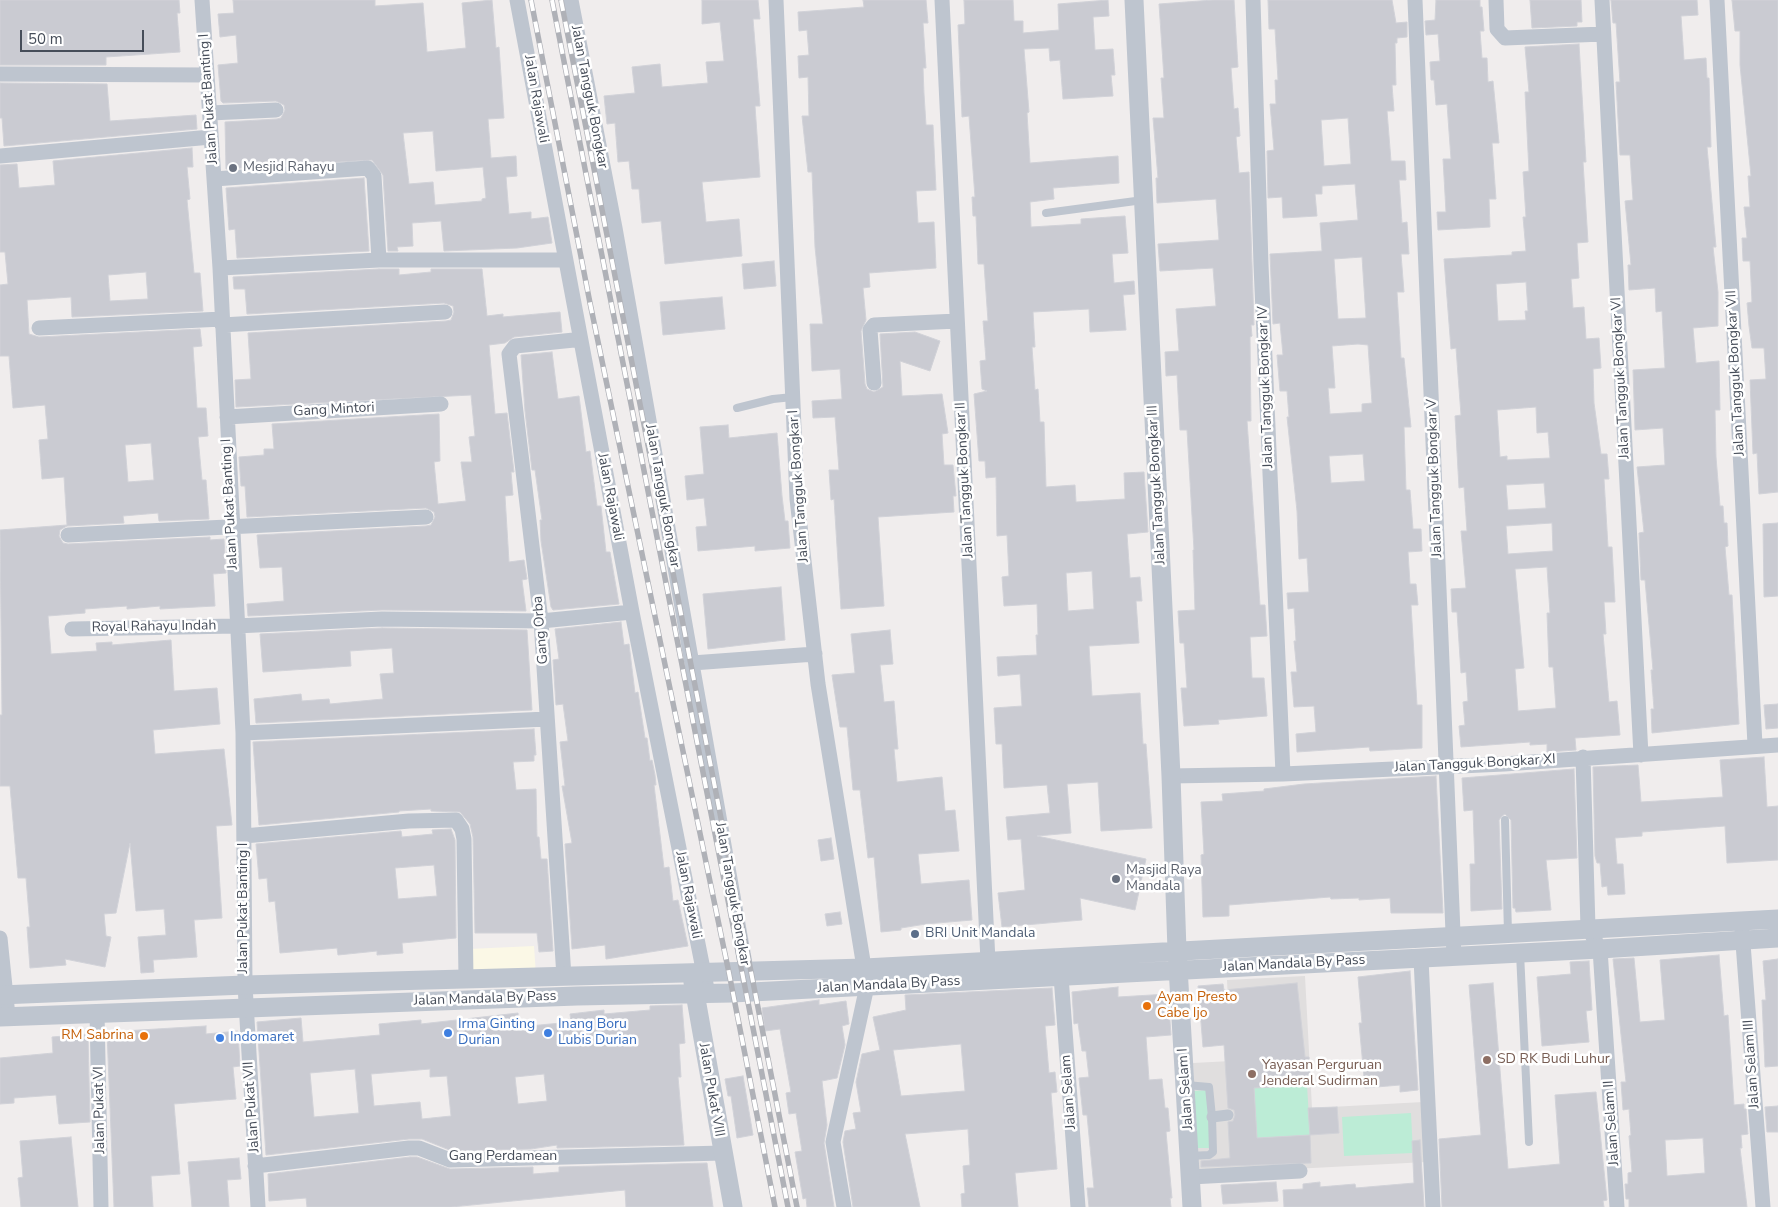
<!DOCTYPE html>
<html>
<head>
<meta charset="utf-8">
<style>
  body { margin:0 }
  #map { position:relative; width:1778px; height:1207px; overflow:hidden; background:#f0eded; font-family:"Nunito Sans",sans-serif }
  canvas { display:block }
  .scale { position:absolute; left:20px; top:30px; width:124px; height:22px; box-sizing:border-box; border:2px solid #464d59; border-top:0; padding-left:6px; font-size:15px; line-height:18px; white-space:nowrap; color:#464d59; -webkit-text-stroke:4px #fff; paint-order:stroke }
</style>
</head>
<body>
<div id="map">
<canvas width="1778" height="1207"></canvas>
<div class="scale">50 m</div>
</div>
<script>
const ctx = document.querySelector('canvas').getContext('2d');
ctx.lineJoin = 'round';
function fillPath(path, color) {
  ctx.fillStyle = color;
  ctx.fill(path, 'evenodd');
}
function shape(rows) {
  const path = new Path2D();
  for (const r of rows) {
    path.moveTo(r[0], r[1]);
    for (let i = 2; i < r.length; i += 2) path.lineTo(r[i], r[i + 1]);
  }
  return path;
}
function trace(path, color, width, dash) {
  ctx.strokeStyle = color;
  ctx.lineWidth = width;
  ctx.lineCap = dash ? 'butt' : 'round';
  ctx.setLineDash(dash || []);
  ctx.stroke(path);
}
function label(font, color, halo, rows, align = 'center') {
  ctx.font = font + ' "Nunito Sans",sans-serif';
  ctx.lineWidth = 5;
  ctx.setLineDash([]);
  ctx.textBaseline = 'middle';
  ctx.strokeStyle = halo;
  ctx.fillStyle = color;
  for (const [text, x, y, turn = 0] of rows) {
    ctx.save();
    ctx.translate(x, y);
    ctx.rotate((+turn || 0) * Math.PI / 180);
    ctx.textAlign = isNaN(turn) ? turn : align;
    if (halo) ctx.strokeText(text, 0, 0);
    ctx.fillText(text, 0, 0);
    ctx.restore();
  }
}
fillPath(shape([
  [534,946,536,975,471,978,469,949]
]), '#fbf8e6');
fillPath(shape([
  [1305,976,1312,1108,1423,1102,1426,1162,1199,1174,1193,1063,1231,1061,1227,980]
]), '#e0dede');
fillPath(shape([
  [1307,1085,1310,1135,1257,1138,1254,1088],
  [1207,1090,1211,1148,1197,1148,1194,1091],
  [1411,1113,1413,1153,1344,1156,1342,1117]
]), '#bcecd6');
const building = shape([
  [0,0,179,0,180,13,177,13,180,52,106,57,106,65,0,65,0,0],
  [233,0,375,0,375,6,423,3,427,52,466,48,462,3,492,0,496,48,499,47,504,118,488,119,491,158,516,156,517,176,506,177,509,214,531,212,531,219,548,217,552,243,517,248,444,251,441,221,412,223,413,246,397,247,398,251,388,251,383,175,372,160,226,169,225,122,277,119,281,118,285,110,284,105,276,101,223,103,221,101,218,65,238,63,236,35,220,37,218,14,234,13,233,0],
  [433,131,436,171,483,167,486,198,482,199,482,201,435,205,433,182,409,184,403,133,433,131],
  [702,0,758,0,760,19,753,19,760,106,755,106,760,177,702,182,706,222,739,219,742,256,665,264,661,221,642,223,639,189,632,189,629,161,618,162,615,123,607,124,604,96,635,93,632,67,660,64,662,87,708,83,706,62,724,61,720,22,702,24,702,0],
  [863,0,926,0,928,23,923,23,926,68,923,68,924,94,926,125,933,125,936,190,916,191,918,223,934,222,936,268,869,273,870,287,863,288,866,320,861,331,865,384,867,389,874,392,883,387,880,334,915,332,940,341,930,371,900,361,902,396,942,394,948,433,942,434,944,465,953,465,956,496,953,496,954,512,878,517,884,606,841,609,834,499,831,500,829,470,839,470,835,417,813,418,812,401,842,399,840,369,812,371,810,324,823,324,815,247,812,172,808,172,802,116,809,116,808,77,799,78,798,56,809,55,807,30,799,31,798,12,864,7,863,0],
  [964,0,1013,0,1014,21,1023,21,1023,33,1059,30,1058,4,1108,0,1109,16,1093,17,1095,50,1113,49,1115,75,1111,75,1113,96,1063,99,1060,60,1050,61,1049,48,1024,49,1029,112,1027,113,1030,163,1118,156,1119,183,1053,188,1054,199,1030,202,1031,227,1081,224,1081,219,1125,216,1128,253,1112,254,1114,283,1134,281,1135,294,1123,295,1126,330,1090,332,1089,309,1033,312,1035,347,1032,347,1035,390,1038,389,1040,422,1044,422,1046,487,1075,485,1076,502,1125,499,1124,473,1144,472,1148,532,1127,534,1130,578,1140,577,1142,601,1136,601,1139,643,1089,646,1092,696,1140,693,1143,744,1146,744,1152,828,1101,831,1098,782,1067,784,1071,833,1037,836,1146,859,1135,910,1080,898,1082,920,1002,927,998,893,1025,890,1021,839,1008,840,1006,817,1050,813,1047,785,1004,788,1002,744,996,744,994,708,1022,706,1020,674,998,676,997,657,1037,655,1036,635,1038,635,1037,604,1004,606,1002,577,1009,576,1007,535,997,536,996,477,986,478,985,461,979,461,974,394,987,391,982,389,980,361,986,360,983,321,988,321,984,264,978,264,976,216,973,216,972,197,975,197,969,116,962,117,958,25,965,24,964,0],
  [1092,571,1094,609,1068,611,1066,573,1092,571],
  [1213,0,1234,0,1238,67,1231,68,1234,109,1238,108,1240,136,1236,137,1239,173,1249,172,1254,325,1251,325,1252,336,1250,337,1251,421,1247,421,1260,605,1265,605,1267,636,1250,637,1252,678,1264,678,1267,716,1218,720,1219,724,1184,726,1181,688,1187,688,1184,643,1180,643,1178,611,1195,610,1193,550,1194,550,1187,430,1180,430,1177,375,1166,376,1165,352,1179,351,1176,309,1216,306,1213,268,1160,271,1158,244,1219,240,1216,199,1157,203,1156,178,1158,178,1153,118,1164,118,1161,78,1164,78,1159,4,1213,0],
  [1268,0,1392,0,1396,23,1407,22,1407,37,1397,38,1397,43,1395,43,1396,85,1392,85,1394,111,1387,111,1391,161,1405,161,1406,180,1399,180,1402,223,1407,222,1409,254,1401,254,1404,292,1397,292,1401,358,1404,358,1411,427,1404,427,1406,490,1410,490,1413,529,1421,529,1422,551,1408,552,1410,584,1416,584,1418,605,1411,605,1417,705,1422,705,1422,748,1370,751,1369,747,1297,752,1296,734,1316,732,1314,706,1294,707,1291,672,1297,672,1294,641,1296,641,1294,608,1288,609,1287,593,1309,592,1307,558,1299,559,1297,511,1287,417,1289,417,1287,391,1280,391,1277,355,1283,355,1280,323,1273,324,1270,254,1322,251,1320,223,1358,220,1355,184,1322,186,1322,194,1315,194,1317,216,1283,218,1282,197,1268,198,1267,151,1274,150,1270,104,1276,104,1275,80,1278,80,1275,29,1269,29,1268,0],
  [1348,118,1351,164,1324,166,1321,120,1348,118],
  [1362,257,1366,318,1338,319,1334,259,1362,257],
  [1358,344,1368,345,1372,403,1362,404,1362,412,1330,414,1328,388,1335,388,1332,346,1358,344],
  [1363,454,1365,481,1331,483,1329,456,1363,454],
  [1436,0,1480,0,1480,7,1482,7,1484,31,1480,31,1482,58,1487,58,1488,82,1493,81,1499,143,1492,143,1496,199,1489,199,1490,227,1438,230,1437,212,1446,212,1443,159,1451,159,1447,104,1436,105,1434,80,1431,80,1430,62,1440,61,1438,34,1426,35,1425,21,1435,20,1436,0],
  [1530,0,1581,0,1582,22,1577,22,1577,26,1532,28,1530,0],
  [1611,0,1697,0,1698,15,1681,16,1684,60,1706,58,1707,78,1709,78,1711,147,1707,147,1716,247,1713,247,1718,292,1718,326,1693,328,1696,363,1719,361,1720,410,1715,410,1716,457,1720,506,1723,506,1724,523,1727,523,1728,546,1725,547,1729,595,1732,595,1739,724,1652,733,1651,709,1654,709,1651,670,1653,670,1645,580,1641,580,1639,533,1644,532,1637,467,1665,465,1663,428,1635,430,1633,370,1665,368,1662,311,1656,312,1655,288,1629,290,1628,265,1631,265,1625,201,1633,200,1630,155,1620,155,1616,82,1620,82,1616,23,1613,23,1611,0],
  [1732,0,1778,0,1778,492,1759,494,1757,453,1753,454,1750,380,1766,379,1764,348,1752,348,1749,326,1747,303,1752,302,1750,261,1743,261,1742,238,1747,238,1744,207,1750,207,1748,176,1751,176,1740,65,1740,31,1735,31,1732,0],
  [1579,44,1586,162,1583,162,1588,242,1577,243,1579,278,1571,279,1573,308,1584,307,1586,339,1599,338,1601,368,1593,369,1594,403,1601,454,1607,454,1609,479,1604,479,1608,547,1612,547,1615,602,1604,602,1606,634,1603,634,1609,702,1617,701,1620,735,1575,738,1576,750,1547,752,1547,744,1530,745,1530,742,1461,747,1459,726,1465,725,1463,702,1468,701,1466,672,1461,673,1457,612,1452,612,1451,589,1466,588,1461,531,1467,531,1464,487,1459,488,1455,416,1461,415,1456,348,1451,349,1444,259,1512,255,1512,252,1526,251,1523,217,1526,217,1523,172,1529,171,1525,92,1529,92,1525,47,1579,44],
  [1526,282,1528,311,1525,311,1526,320,1498,321,1496,284,1526,282],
  [1536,407,1537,433,1548,432,1550,458,1507,460,1507,456,1500,457,1497,410,1536,407],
  [1544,483,1546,508,1508,510,1506,485,1544,483],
  [1552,523,1553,551,1508,554,1506,526,1552,523],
  [1547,567,1550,613,1547,613,1549,667,1553,667,1556,708,1518,711,1515,669,1524,668,1515,569,1547,567],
  [0,83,107,84,110,121,196,115,197,129,4,146,2,118,0,118,0,83],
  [192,148,193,167,187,167,190,199,187,200,194,273,200,273,203,311,72,317,71,297,27,300,29,334,39,337,200,329,202,346,193,347,197,408,206,408,208,436,198,437,202,480,206,480,209,519,159,521,158,513,123,516,124,523,67,526,60,530,59,536,63,543,68,544,210,537,210,540,224,539,226,573,213,574,215,606,160,609,160,606,127,609,127,606,85,609,85,613,48,616,51,654,97,651,96,643,112,642,112,645,171,640,174,691,217,688,220,724,153,730,155,754,224,749,232,825,216,826,222,918,194,920,197,957,153,960,154,972,141,973,138,937,166,935,164,909,136,911,130,843,116,913,104,914,106,936,111,937,105,967,65,959,66,965,30,968,27,927,30,927,26,878,18,878,10,786,0,786,0,715,2,715,0,530,67,525,64,477,42,479,39,440,48,439,45,405,13,408,9,356,0,356,0,285,8,284,5,252,0,252,0,165,17,164,19,188,55,185,53,161,192,148],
  [146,272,148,299,110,301,108,275,146,272],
  [151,443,154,480,128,482,125,445,151,443],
  [364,178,369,251,237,258,235,229,229,230,226,188,364,178],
  [774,261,776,286,744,289,742,264,774,261],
  [379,269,399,269,399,275,431,272,431,269,482,269,487,316,503,314,503,317,560,312,562,332,514,337,505,343,489,345,495,414,507,413,514,472,511,472,513,495,505,496,509,562,524,560,527,579,522,580,526,611,382,610,248,616,247,604,284,601,282,567,260,568,257,535,426,526,431,525,435,517,434,512,426,508,247,517,245,486,241,486,239,457,264,455,264,449,274,449,272,424,439,414,440,461,434,462,438,504,466,501,461,462,472,462,469,437,475,436,471,395,236,407,235,380,251,379,248,333,446,321,451,320,454,312,453,306,444,303,247,314,245,289,234,289,233,277,379,269],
  [722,297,725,329,663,335,660,302,722,297],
  [552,352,558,399,579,396,586,452,590,451,597,506,601,506,606,552,610,552,619,604,553,610,551,607,541,541,540,520,542,520,535,470,532,470,525,411,521,355,552,352],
  [728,425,729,438,777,433,782,496,785,521,788,521,790,548,755,551,755,546,698,551,696,527,707,526,704,498,687,500,685,476,704,474,700,427,728,425],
  [1778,523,1778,596,1764,597,1763,524,1778,523],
  [781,587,785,640,708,649,703,594,781,587],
  [621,622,624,645,629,644,635,693,638,692,645,738,647,738,650,761,652,760,655,775,656,785,654,785,664,868,669,867,673,901,678,900,688,946,606,959,605,945,572,949,565,844,572,843,562,786,565,786,560,742,568,741,563,704,556,705,553,660,559,659,555,629,621,622],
  [382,628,527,630,532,710,256,723,254,699,301,694,302,701,329,699,330,704,383,699,380,674,394,673,392,648,350,651,351,666,263,672,260,634,382,628],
  [890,630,893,664,880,665,884,702,894,701,898,749,894,749,897,782,942,777,945,811,955,810,959,851,918,854,921,884,969,880,972,920,926,924,901,928,901,930,881,932,874,857,868,858,860,790,853,790,847,727,840,727,832,675,855,673,851,634,890,630],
  [1778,704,1778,728,1766,729,1764,705,1778,704],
  [534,729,536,755,534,755,534,761,513,762,516,790,536,789,537,837,539,837,541,859,547,859,553,951,539,952,537,933,475,933,473,837,470,824,460,812,431,811,431,809,399,811,399,812,259,825,253,742,534,729],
  [1764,757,1767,807,1778,806,1778,860,1727,863,1725,826,1642,832,1642,836,1615,838,1617,864,1623,864,1625,894,1608,895,1607,886,1602,887,1600,863,1597,863,1595,856,1593,767,1638,765,1641,802,1723,797,1720,760,1764,757],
  [1574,769,1577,858,1546,860,1551,910,1516,912,1515,908,1513,908,1511,820,1505,814,1502,816,1499,820,1502,909,1471,911,1470,864,1475,864,1473,810,1464,811,1462,778,1574,769],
  [1436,776,1443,913,1391,913,1390,898,1359,900,1359,898,1331,899,1330,897,1229,905,1229,916,1203,917,1201,855,1204,854,1201,802,1223,801,1222,794,1264,791,1264,789,1304,784,1436,776],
  [451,829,455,840,456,938,402,943,403,953,377,955,377,951,338,955,337,948,280,953,275,901,269,902,267,878,259,879,256,844,401,831,402,837,433,834,432,830,451,829],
  [434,865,437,896,398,899,395,868,434,865],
  [831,838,834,859,821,861,818,840,831,838],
  [840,912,842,924,827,926,825,914,840,912],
  [1719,955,1724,1016,1728,1015,1734,1105,1744,1104,1744,1109,1746,1109,1748,1134,1741,1135,1742,1148,1740,1148,1747,1207,1629,1207,1629,1199,1626,1199,1625,1184,1628,1184,1628,1173,1632,1172,1629,1136,1631,1135,1629,1109,1623,1110,1621,1082,1626,1082,1613,959,1634,958,1640,1022,1665,1020,1660,960,1719,955],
  [1703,1138,1705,1173,1667,1176,1665,1140,1703,1138],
  [1778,959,1778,1066,1765,1067,1762,1000,1766,1000,1763,961,1778,959],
  [1589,961,1592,1010,1586,1011,1589,1042,1542,1046,1537,977,1571,974,1570,962,1589,961],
  [1410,971,1418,1090,1400,1092,1400,1085,1365,1088,1359,1023,1362,1023,1358,977,1410,971],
  [1297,983,1305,1057,1309,1057,1311,1085,1254,1088,1257,1138,1310,1135,1311,1163,1201,1167,1201,1161,1230,1158,1228,1122,1233,1121,1235,1115,1234,1110,1228,1108,1224,1045,1203,1047,1198,986,1223,984,1224,990,1297,983],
  [1493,983,1508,1169,1560,1164,1555,1095,1596,1092,1607,1200,1603,1201,1604,1207,1442,1207,1439,1139,1481,1135,1469,985,1493,983],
  [1118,987,1118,997,1168,994,1171,1035,1146,1037,1149,1080,1162,1079,1165,1108,1168,1108,1170,1131,1166,1132,1172,1198,1170,1198,1171,1207,1089,1207,1087,1188,1094,1188,1087,1115,1083,1115,1079,1078,1089,1077,1086,1051,1082,1051,1078,1023,1074,1024,1072,992,1118,987],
  [1052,988,1055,1025,1045,1026,1049,1073,1055,1072,1057,1092,1051,1093,1057,1169,1015,1173,1018,1207,962,1207,961,1194,965,1193,963,1166,970,1165,968,1129,905,1134,920,1207,853,1207,843,1142,845,1131,856,1129,853,1113,861,1112,856,1082,862,1054,880,1050,873,1017,906,1010,905,995,1052,988],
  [961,1044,965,1091,901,1096,893,1050,961,1044],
  [819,1000,819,1005,846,1001,849,1024,842,1026,845,1045,837,1078,822,1081,827,1125,824,1143,834,1207,807,1207,806,1198,803,1199,795,1152,802,1151,796,1113,789,1114,786,1093,791,1092,780,1029,765,1031,762,1008,819,1000],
  [682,1005,685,1043,679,1044,681,1077,678,1077,684,1145,557,1148,557,1145,531,1149,452,1151,422,1139,409,1139,266,1155,257,1022,301,1018,303,1042,380,1035,379,1024,421,1020,421,1024,518,1013,519,1027,571,1022,570,1014,604,1010,604,1014,650,1010,650,1006,682,1005],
  [355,1069,359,1113,314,1117,310,1073,355,1069],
  [430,1069,430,1077,447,1076,451,1116,422,1119,420,1102,374,1106,371,1074,430,1069],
  [544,1074,547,1101,518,1104,515,1077,544,1074],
  [206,1026,206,1034,238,1031,240,1066,233,1067,236,1099,174,1104,180,1174,151,1176,153,1207,114,1207,107,1032,206,1026],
  [88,1034,90,1122,59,1124,56,1095,14,1098,14,1103,0,1104,0,1058,53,1053,52,1037,88,1034],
  [743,1076,753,1135,737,1138,731,1096,728,1096,725,1079,743,1076],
  [1778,1106,1778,1132,1767,1132,1765,1107,1778,1106],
  [1337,1107,1339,1133,1310,1135,1308,1108,1337,1107],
  [71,1137,78,1207,21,1207,18,1178,23,1177,20,1141,71,1137],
  [1420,1140,1424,1207,1284,1207,1283,1190,1303,1189,1303,1184,1320,1182,1320,1187,1355,1184,1356,1188,1414,1183,1412,1141,1420,1140],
  [410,1157,417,1157,450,1169,533,1167,533,1174,559,1172,559,1167,707,1163,713,1207,626,1207,625,1190,451,1207,307,1207,306,1198,269,1201,268,1174,410,1157],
  [239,1158,241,1179,227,1180,229,1207,192,1207,188,1162,239,1158],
  [1276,1182,1278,1201,1223,1204,1221,1185,1276,1182]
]);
fillPath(building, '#cacbd2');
trace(building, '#d1d2d8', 1);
trace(shape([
  [1046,213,1143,200],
  [737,408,773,399,793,397],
  [1505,820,1508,933],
  [1520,953,1529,1142],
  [1186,1085,1209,1087,1212,1117,1213,1152,1209,1155,1190,1156]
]), '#bec5cf', 8);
trace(shape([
  [1212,1117,1228,1115]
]), '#bec5cf', 11);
trace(shape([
  [202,0,220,268,243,733,245,985,258,1207],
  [517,0,632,612,708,994],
  [571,0,615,228,750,992],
  [776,0,797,499,818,684,867,986,833,1142,844,1207],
  [942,0,988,961],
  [1253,0,1261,265,1283,774],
  [1415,0,1454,957],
  [1496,0,1497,29,1505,38,1603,34],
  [1602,0,1641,755],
  [1717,0,1755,745],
  [0,74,207,75],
  [210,113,276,110],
  [0,156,211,137],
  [214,179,368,168,374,176,379,260],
  [220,268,379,260,565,260],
  [222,325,445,312],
  [39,328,222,319],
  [874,383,870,330,874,325,957,321],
  [227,417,441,404],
  [68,535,426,517],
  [72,629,236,626,382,619,541,621,632,612],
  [692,663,815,654],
  [243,733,547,719],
  [1583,757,1588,928,1600,949,1617,1207],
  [1171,776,1283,774,1504,764,1778,745],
  [244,836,409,821,456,820,462,829,464,839,466,979],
  [1742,930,1763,1207],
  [0,938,8,1016],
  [1421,959,1433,1207],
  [1061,976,1078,1207],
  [564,977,541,621,509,354,515,346,574,340],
  [97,1013,101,1207],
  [255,1166,409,1148,419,1148,450,1160,723,1153],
  [1191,1177,1300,1171]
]), '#bec5cf', 15);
trace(shape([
  [1134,0,1171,776,1177,950,1192,1207],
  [693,982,733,1207],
  [0,995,245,985,865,968,1778,919],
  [0,1017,577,996,732,993,1600,949,1778,938]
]), '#bec5cf', 19);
const rail = shape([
  [531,0,590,303,729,973,775,1207],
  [552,0,788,1207],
  [561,0,797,1207]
]);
trace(rail, '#afb1b7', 5.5);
trace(rail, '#fff', 4, [11]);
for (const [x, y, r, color] of [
  [233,168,5,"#6b7280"],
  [1116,879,5,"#6b7280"],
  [915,934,5,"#5c6f8a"],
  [1147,1006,5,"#e8710a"],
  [448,1033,5,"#3f7fe0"],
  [548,1033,5,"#3f7fe0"],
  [144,1036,5,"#e8710a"],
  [220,1038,5,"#3f7fe0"],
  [1487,1060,5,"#8d6e63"],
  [1252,1074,5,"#8d6e63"]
]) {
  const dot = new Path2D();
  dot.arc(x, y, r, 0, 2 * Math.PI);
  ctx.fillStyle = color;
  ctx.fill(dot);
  trace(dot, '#fff', 2);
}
label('14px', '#464d59', '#fff', [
  ["Jalan Tangguk Bongkar",589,97,79],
  ["Jalan Pukat Banting I",209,99,-94],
  ["Jalan Rajawali",536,99,80],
  ["Jalan Tangguk Bongkar VII",1736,373,-93],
  ["Jalan Tangguk Bongkar VI",1621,378,-93],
  ["Jalan Tangguk Bongkar IV",1266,387,-92],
  ["Gang Mintori",334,410,-3],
  ["Jalan Tangguk Bongkar V",1435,478,-92],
  ["Jalan Tangguk Bongkar II",965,480,-93],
  ["Jalan Tangguk Bongkar III",1157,485,-93],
  ["Jalan Tangguk Bongkar I",799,486,-94],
  ["Jalan Tangguk Bongkar",662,496,80],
  ["Jalan Rajawali",610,497,79],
  ["Jalan Pukat Banting I",230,504,-93],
  ["Royal Rahayu Indah",154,627,-1],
  ["Gang Orba",541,630,-95],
  ["Jalan Tangguk Bongkar XI",1475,764,-3],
  ["Jalan Tangguk Bongkar",732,894,80],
  ["Jalan Rajawali",688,895,79],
  ["Jalan Pukat Banting I",244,908,-90],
  ["Jalan Mandala By Pass",1294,964,-3],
  ["Jalan Mandala By Pass",889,985,-3],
  ["Jalan Mandala By Pass",485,999,-2],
  ["Jalan Selam III",1752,1064,-94],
  ["Jalan Selam I",1186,1089,-94],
  ["Jalan Pukat VIII",711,1090,80],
  ["Jalan Selam",1069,1092,-94],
  ["Jalan Pukat VII",252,1107,-94],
  ["Jalan Pukat VI",100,1110,-91],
  ["Jalan Selam II",1612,1123,-94],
  ["Gang Perdamean",503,1157]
]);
label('14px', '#5b616d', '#fff', [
  ["Mesjid Rahayu",243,168],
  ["Masjid Raya",1126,871],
  ["Mandala",1126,887]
], 'left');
label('14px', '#4e5e75', '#fff', [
  ["BRI Unit Mandala",925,934]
], 'left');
label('14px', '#c56008', '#fff', [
  ["Ayam Presto",1157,998],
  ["Cabe Ijo",1157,1014],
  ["RM Sabrina",134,1036,"right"]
], 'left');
label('14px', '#366cbe', '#fff', [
  ["Irma Ginting",458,1025],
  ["Durian",458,1041],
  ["Inang Boru",558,1025],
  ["Lubis Durian",558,1041],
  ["Indomaret",230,1038]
], 'left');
label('14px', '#785e54', '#fff', [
  ["SD RK Budi Luhur",1497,1060],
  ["Yayasan Perguruan",1262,1066],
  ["Jenderal Sudirman",1262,1082]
], 'left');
</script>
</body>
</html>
